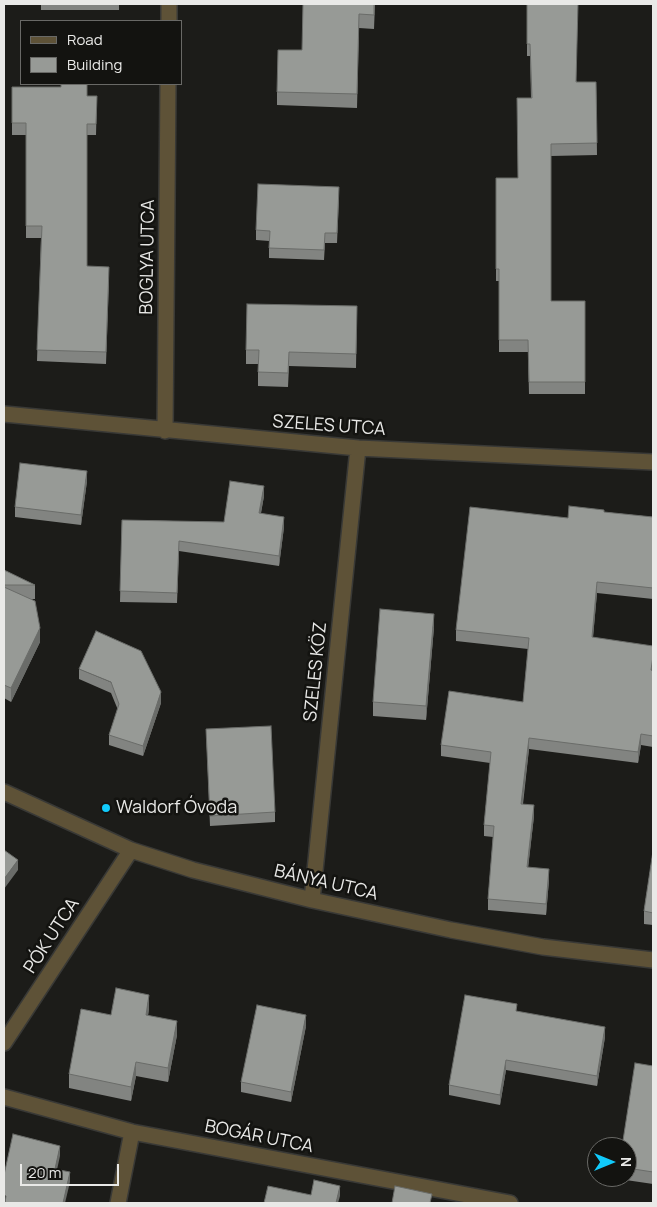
<!DOCTYPE html>
<html>
<head>
<meta charset="utf-8">
<style>
  body { margin:0 }
  #map { position:relative; width:657px; height:1207px; overflow:hidden; background:#1c1c19; font-family:Manrope,sans-serif }
  canvas { display:block }
  .frame { position:absolute; inset:0; border:5px solid #e9e9e7; pointer-events:none }
  .legend { position:absolute; left:20px; top:20px; width:162px; height:65px; box-sizing:border-box; background:#131310; border:1px solid #696966; margin:0; padding:6px 9px; list-style:none; font-size:15px; color:#e9e9e7 }
  .legend li { display:flex; align-items:center; gap:10px; height:25px }
  .legend b { width:25px; border:1px solid #696966 }
  .north { position:absolute; left:587px; top:1137px; width:50px; height:50px; box-sizing:border-box; background:#131310; border:1px solid #696966; border-radius:50%; rotate:90deg; font-size:14px; font-weight:700; line-height:20px; text-align:center; color:#e9e9e7 }
  .north::after { content:''; display:block; margin:auto; width:18px; height:22px; background:#11cafb; clip-path:polygon(50% 0,100% 100%,50% 72%,0 100%) }
  .scale { position:absolute; left:20px; top:1164px; width:99px; height:22px; box-sizing:border-box; border:2px solid #e9e9e7; border-top:0; padding-left:6px; font-size:15px; line-height:18px; white-space:nowrap; color:#e9e9e7; -webkit-text-stroke:4px #131310; paint-order:stroke }
</style>
</head>
<body>
<div id="map">
<canvas width="657" height="1207"></canvas>
<div class="frame"></div>
<ul class="legend">
<li><b style="height:6px;background:#5e5237"></b>Road</li>
<li><b style="height:14px;background:#979a96"></b>Building</li>
</ul>
<div class="north">N</div>
<div class="scale">20 m</div>
</div>
<script>
const ctx = document.querySelector('canvas').getContext('2d');
ctx.lineJoin = 'round';
function shape(rows) {
  const path = new Path2D();
  for (const r of rows) {
    path.moveTo(r[0], r[1]);
    for (let i = 2; i < r.length; i += 2) path.lineTo(r[i], r[i + 1]);
  }
  return path;
}
function trace(path, color, width, dash) {
  ctx.strokeStyle = color;
  ctx.lineWidth = width;
  ctx.lineCap = dash ? 'butt' : 'round';
  ctx.setLineDash(dash || []);
  ctx.stroke(path);
}
function fillPath(path, color) {
  ctx.fillStyle = color;
  ctx.fill(path, 'evenodd');
}
function label(font, color, halo, rows, align = 'center') {
  ctx.font = font + ' Manrope,sans-serif';
  ctx.lineWidth = 5;
  ctx.setLineDash([]);
  ctx.textBaseline = 'middle';
  ctx.strokeStyle = halo;
  ctx.fillStyle = color;
  for (const [text, x, y, turn = 0] of rows) {
    ctx.save();
    ctx.translate(x, y);
    ctx.rotate((+turn || 0) * Math.PI / 180);
    ctx.textAlign = isNaN(turn) ? turn : align;
    if (halo) ctx.strokeText(text, 0, 0);
    ctx.fillText(text, 0, 0);
    ctx.restore();
  }
}
const minor = shape([
  [169,21,169,4],
  [4,414,358,448,653,462],
  [165,431,168,84],
  [4,792,131,850,193,870,312,900,451,930,543,947,653,960],
  [312,900,358,448],
  [4,1043,131,850],
  [4,1097,132,1132,510,1203],
  [118,1203,132,1132]
]);
trace(minor, '#393936', 18);
trace(minor, '#5e5237', 15);
fillPath(shape([
  [41,4,119,4,119,10,41,10],
  [375,4,374,29,359,28,357,108,277,105,277,92,302,50],
  [527,4,577,82,596,82,597,155,551,156,551,301,585,301,585,394,529,394,528,352,499,352,499,281,496,281,496,178,518,178,531,98,530,56,527,56],
  [12,87,87,96,97,96,96,135,87,135,87,266,109,279,106,364,37,361,41,238,26,238,26,135,12,135],
  [339,197,337,243,325,243,324,260,269,258,269,241,256,240,256,230],
  [357,306,356,368,289,366,288,387,258,386,258,364,246,364,246,350],
  [87,481,81,525,15,517,15,507],
  [264,496,261,513,284,527,279,566,179,551,177,603,120,602,122,520,224,522],
  [604,512,653,517,653,599,597,593,593,637,653,656,653,747,641,745,638,763,529,749,523,804,534,816,528,867,549,880,546,915,488,910,488,899,493,837,484,836,484,825,490,763,441,756,441,745,523,702,528,649,456,641,456,630,568,518],
  [4,570,35,585,35,599,32,599,40,642,11,702,4,698],
  [434,627,426,720,373,716,373,702],
  [79,669,161,703,143,756,109,745,109,735,118,710,111,693,79,679],
  [206,729,275,812,275,822,210,826],
  [653,851,653,925,644,924,644,911],
  [149,1008,148,1016,177,1035,168,1082,136,1076,131,1101,69,1088,69,1074,111,1015],
  [517,1011,605,1037,597,1086,506,1070,500,1105,449,1095,449,1085],
  [306,1026,291,1102,241,1092,241,1082],
  [653,1066,653,1184,619,1179,619,1177,627,1177,627,1147]
]), '#828481');
fillPath(shape([
  [87,471,87,481,81,525,81,515],
  [264,486,264,496,259,523,259,513],
  [284,517,284,527,279,566,279,556],
  [597,582,597,593,592,648,592,637],
  [434,614,434,627,426,720,426,706],
  [40,628,40,642,11,702,11,688],
  [653,656,653,667,651,682,651,670],
  [161,692,161,703,143,756,143,746],
  [641,734,641,745,638,763,638,752],
  [529,738,529,749,521,815,521,804],
  [534,805,534,816,527,878,527,867],
  [18,860,18,870,4,889,4,879],
  [549,869,549,880,546,915,546,904],
  [149,995,149,1008,146,1029,146,1015],
  [306,1015,306,1026,291,1102,291,1092],
  [177,1021,177,1035,168,1082,168,1068],
  [605,1027,605,1037,597,1086,597,1076],
  [506,1060,506,1070,500,1105,500,1095],
  [136,1062,136,1076,131,1101,131,1087],
  [60,1146,60,1156,55,1179,55,1169],
  [70,1172,70,1182,65,1203,63,1203],
  [340,1186,340,1196,338,1203,336,1203]
]), '#6a6c69');
const building = shape([
  [303,4,374,4,374,15,359,14,357,94,277,92,278,50,302,50,303,4],
  [527,4,578,4,576,82,596,82,597,143,551,144,551,301,585,301,585,382,529,382,528,340,499,340,499,269,496,269,496,178,518,178,517,98,532,98,530,44,527,44,527,4],
  [61,84,87,84,87,96,97,96,96,124,87,124,87,266,109,267,106,352,37,350,42,226,26,226,26,123,12,123,12,87,61,87,61,84],
  [258,184,339,187,337,233,325,233,324,250,269,248,270,231,256,230,258,184],
  [247,304,357,306,356,354,289,352,288,373,258,372,259,350,246,350,247,304],
  [20,463,87,471,81,515,15,507,20,463],
  [230,481,264,486,259,513,284,517,279,556,179,541,177,593,120,591,122,520,224,522,230,481],
  [569,506,604,510,604,512,653,517,653,588,597,582,592,637,653,646,653,656,651,670,653,671,653,736,641,734,638,752,529,738,521,804,534,805,527,867,549,869,546,904,488,899,494,826,484,825,491,752,441,745,449,691,523,702,529,638,456,630,470,507,568,518,569,506],
  [4,570,35,585,4,585,4,570],
  [4,587,35,601,40,628,11,688,4,685,4,587],
  [380,609,434,614,426,706,373,702,380,609],
  [96,631,141,651,161,692,143,746,109,735,119,704,111,682,79,669,96,631],
  [271,726,275,812,210,816,206,729,271,726],
  [4,850,18,860,4,879,4,850],
  [653,851,653,913,644,911,653,851],
  [116,988,149,995,146,1015,177,1021,168,1068,136,1062,131,1087,69,1074,81,1009,111,1015,116,988],
  [465,995,517,1004,516,1011,605,1027,597,1076,506,1060,500,1095,449,1085,465,995],
  [257,1005,306,1015,291,1092,241,1082,257,1005],
  [635,1063,653,1066,653,1172,627,1168,627,1147,622,1147,635,1063],
  [13,1134,60,1146,55,1169,70,1172,63,1203,5,1203,6,1196,4,1195,4,1175,13,1134],
  [314,1180,340,1186,336,1203,264,1203,268,1186,311,1195,314,1180],
  [395,1186,432,1194,430,1203,392,1203,395,1186]
]);
fillPath(building, '#979a96');
trace(building, '#6a6c69', 1);
for (const [x, y, r, color] of [
  [106,808,5,"#11cafb"]
]) {
  const dot = new Path2D();
  dot.arc(x, y, r, 0, 2 * Math.PI);
  ctx.fillStyle = color;
  ctx.fill(dot);
  trace(dot, '#131310', 2);
}
label('18px', '#e9e9e7', '#131310', [
  ["BOGLYA UTCA",148,257,-89],
  ["SZELES UTCA",329,426,4],
  ["SZELES KÖZ",316,672,-84],
  ["BÁNYA UTCA",326,883,13],
  ["PÓK UTCA",52,936,-57],
  ["BOGÁR UTCA",259,1137,11]
]);
label('18px', '#e9e9e7', '#131310', [
  ["Waldorf Óvoda",116,808]
], 'left');
</script>
</body>
</html>
